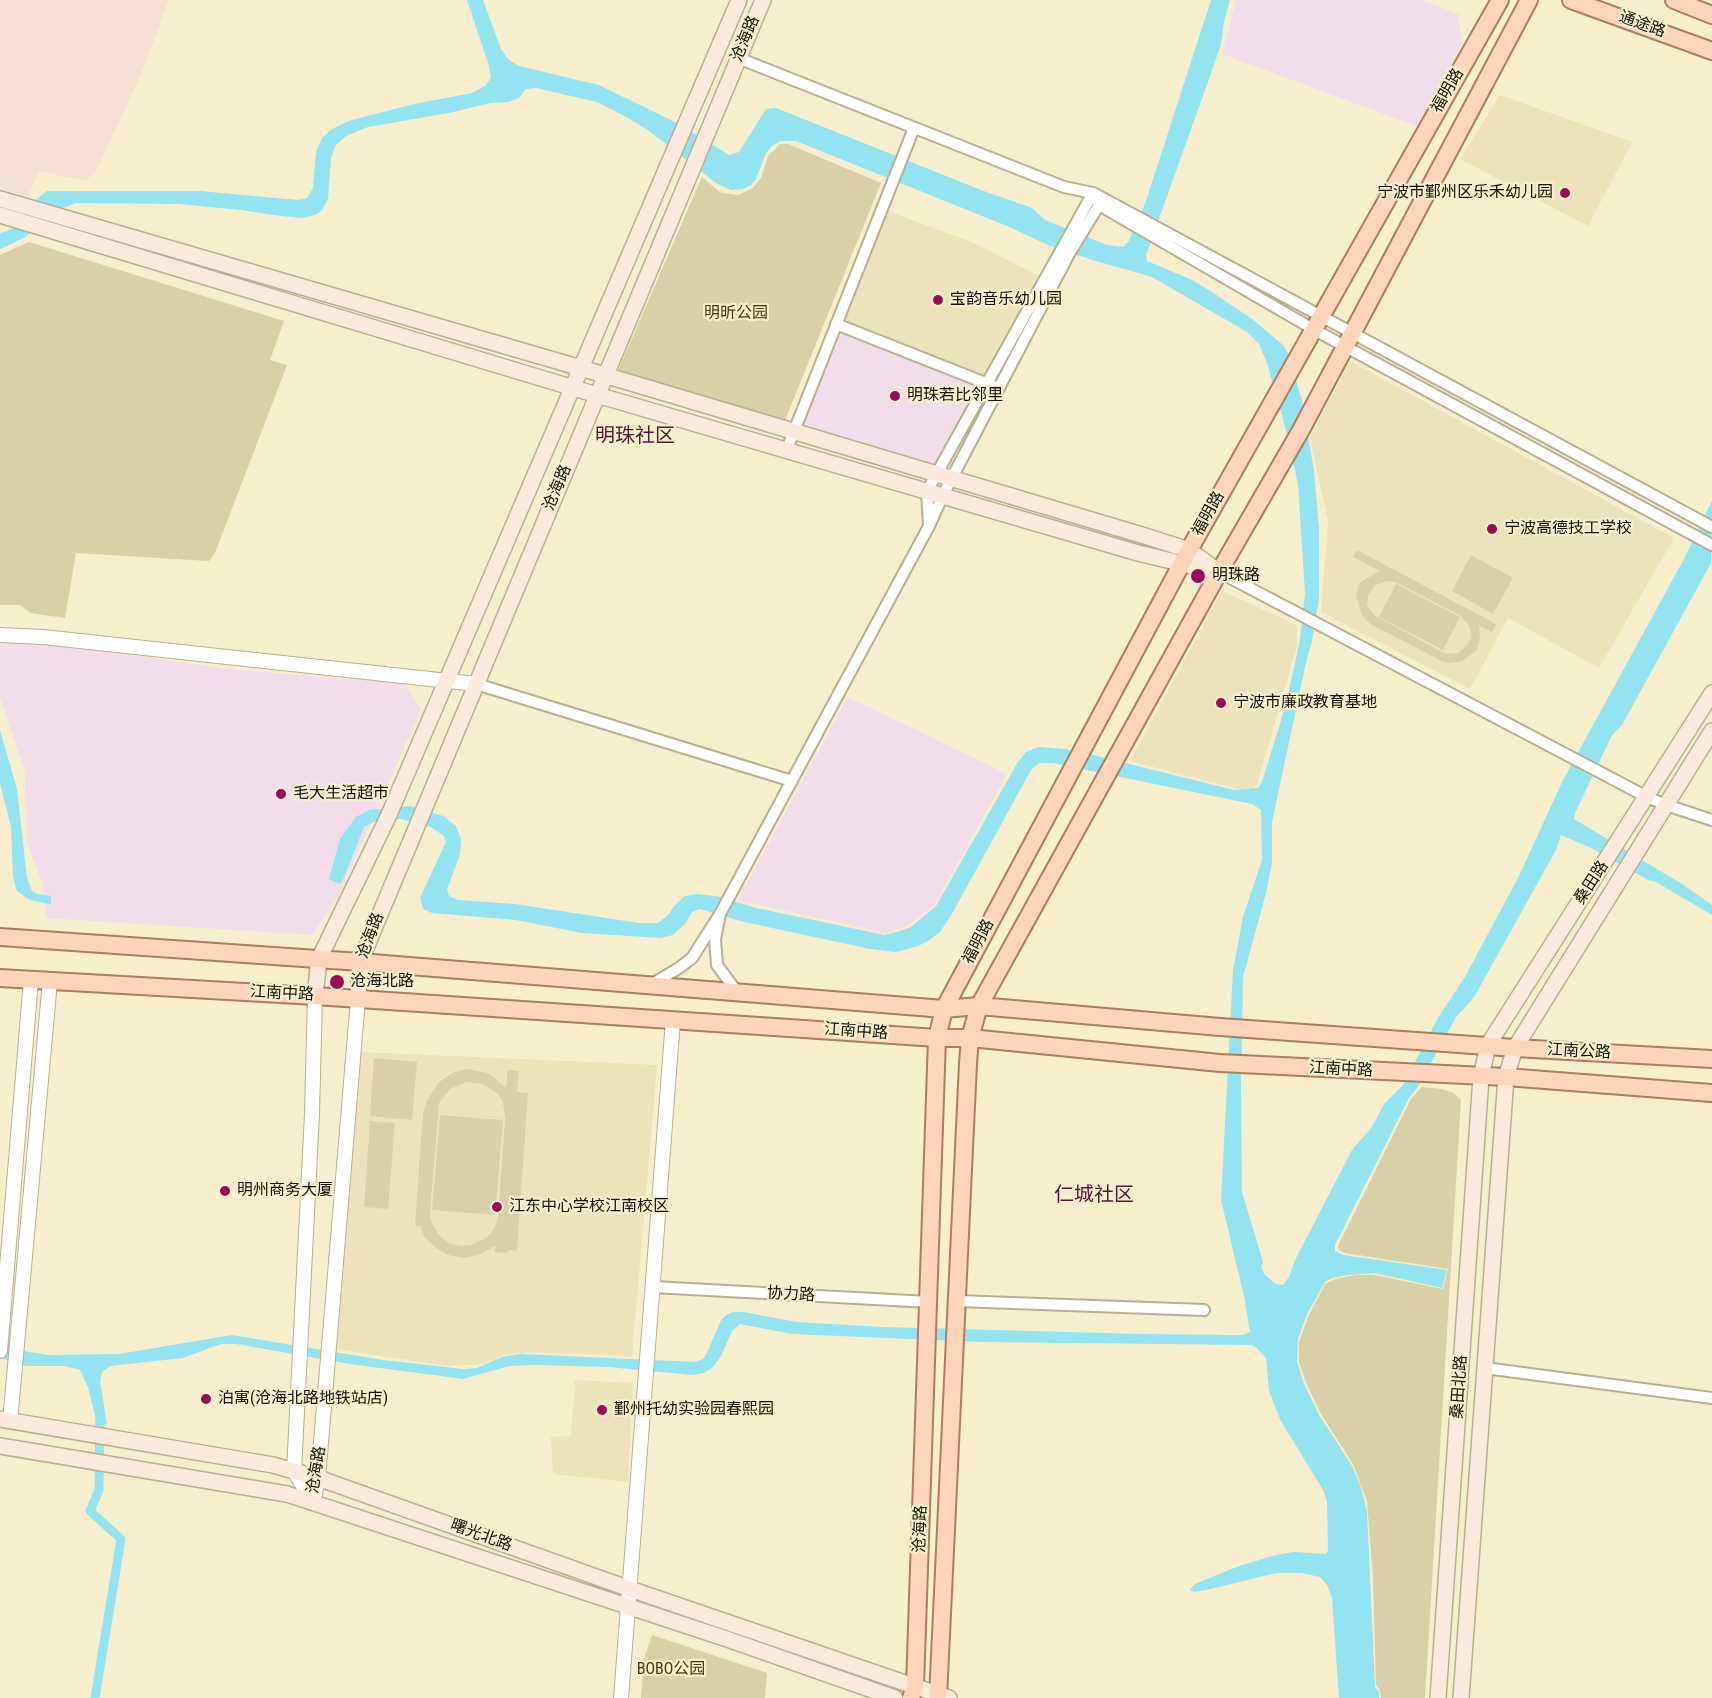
<!DOCTYPE html>
<html>
<head>
<meta charset="utf-8">
<style>
  body { margin:0 }
  canvas { display:block; background:#f6eecd }
</style>
</head>
<body>
<canvas width="1712" height="1698"></canvas>
<script>
const ctx = document.querySelector('canvas').getContext('2d');
ctx.lineJoin = 'round';
function fillPath(path, color) {
  ctx.fillStyle = color;
  ctx.fill(path, 'evenodd');
}
function shape(rows) {
  const path = new Path2D();
  for (const r of rows) {
    path.moveTo(r[0], r[1]);
    for (let i = 2; i < r.length; i += 2) path.lineTo(r[i], r[i + 1]);
  }
  return path;
}
function trace(path, color, width, dash) {
  ctx.strokeStyle = color;
  ctx.lineWidth = width;
  ctx.lineCap = dash ? 'butt' : 'round';
  ctx.setLineDash(dash || []);
  ctx.stroke(path);
}
function label(font, color, halo, rows, align = 'center') {
  ctx.font = font + ' "Roboto Condensed","Noto Sans SC",sans-serif';
  ctx.lineWidth = 4.5;
  ctx.setLineDash([]);
  ctx.textBaseline = 'middle';
  ctx.strokeStyle = halo;
  ctx.fillStyle = color;
  for (const [text, x, y, turn = 0] of rows) {
    ctx.save();
    ctx.translate(x, y);
    ctx.rotate((+turn || 0) * Math.PI / 180);
    ctx.textAlign = isNaN(turn) ? turn : align;
    if (halo) ctx.strokeText(text, 0, 0);
    ctx.fillText(text, 0, 0);
    ctx.restore();
  }
}
fillPath(shape([
  [1236,0,1422,0,1458,14,1462,43,1416,126,1222,54],
  [837,329,982,385,935,469,796,430],
  [27,640,227,669,405,684,421,709,338,897,312,935,46,918,43,885,27,842,25,772,0,697,0,641],
  [848,697,1007,774,934,906,909,925,886,933,738,900]
]), '#f3ddea');
fillPath(shape([
  [0,0,169,0,141,74,96,172,85,181,39,171,28,197,0,188]
]), '#f6dfd3');
fillPath(shape([
  [1500,95,1632,142,1588,226,1460,159],
  [885,210,974,243,1041,277,985,381,838,322],
  [1350,361,1674,538,1599,668,1508,618,1470,689,1321,612,1328,521,1310,438],
  [1222,591,1297,625,1297,646,1257,784,1250,792,1130,761],
  [360,1052,657,1065,632,1356,528,1352,504,1355,484,1364,446,1366,337,1349],
  [575,1380,633,1383,628,1482,553,1474,551,1437,571,1436]
]), '#ece3ba');
fillPath(shape([
  [780,144,788,144,881,183,784,423,617,373,702,177,721,193,738,195,753,188,761,178,768,156],
  [29,242,284,321,270,360,287,365,215,553,209,561,76,553,65,618,31,613,20,605,0,605,0,255],
  [1357,550,1496,624,1492,632,1479,626,1480,638,1476,651,1462,661,1450,663,1444,662,1370,624,1362,616,1356,595,1358,587,1362,581,1380,571,1353,557],
  [1388,581,1395,582,1461,616,1470,627,1471,637,1467,646,1458,653,1446,654,1374,615,1367,605,1368,595,1375,585],
  [1471,555,1513,578,1493,614,1452,591],
  [1396,584,1460,617,1443,650,1379,617],
  [374,1058,417,1062,412,1120,370,1116],
  [466,1069,488,1073,506,1088,508,1070,519,1071,517,1092,528,1093,517,1251,508,1250,507,1253,495,1252,495,1246,479,1255,463,1258,448,1255,436,1248,425,1238,420,1226,415,1225,423,1112,428,1099,438,1083,452,1073],
  [466,1082,483,1084,497,1093,503,1102,505,1119,498,1219,492,1232,486,1238,471,1245,462,1246,450,1244,439,1235,431,1221,430,1212,439,1103,450,1089],
  [1422,1087,1442,1089,1454,1093,1461,1100,1425,1698,1381,1698,1380,1690,1376,1685,1373,1577,1367,1501,1353,1464,1321,1414,1307,1385,1299,1362,1299,1342,1308,1317,1323,1288,1325,1284,1335,1279,1356,1275,1374,1275,1443,1289,1448,1269,1345,1253,1339,1250,1338,1246,1411,1099],
  [440,1115,503,1120,495,1215,432,1210],
  [370,1121,395,1123,388,1209,364,1207],
  [652,1635,767,1673,765,1698,641,1698,644,1659]
]), '#d9d0a7');
fillPath(shape([
  [467,0,483,0,501,49,509,60,519,66,599,85,677,123,729,155,739,152,766,109,776,108,981,190,1032,208,1045,220,1107,245,1123,247,1129,241,1145,204,1211,0,1230,0,1224,21,1221,44,1209,79,1146,255,1147,261,1190,279,1209,290,1252,319,1283,345,1289,355,1302,401,1314,471,1319,529,1319,598,1312,641,1307,658,1272,822,1272,863,1266,893,1243,977,1241,1081,1242,1192,1263,1262,1261,1267,1265,1275,1276,1284,1283,1285,1289,1277,1295,1260,1352,1150,1372,1127,1384,1104,1403,1085,1439,1016,1465,977,1519,876,1563,780,1685,557,1712,501,1711,563,1622,725,1612,735,1575,813,1574,819,1682,884,1712,905,1712,915,1656,882,1650,881,1591,848,1561,835,1556,850,1478,990,1472,1000,1456,1017,1419,1085,1409,1098,1335,1245,1335,1251,1343,1255,1447,1270,1442,1288,1375,1273,1347,1275,1333,1278,1325,1282,1307,1314,1298,1339,1297,1362,1304,1384,1319,1415,1352,1466,1361,1487,1367,1512,1375,1687,1379,1691,1379,1698,1339,1698,1332,1598,1327,1585,1320,1577,1302,1573,1276,1573,1206,1590,1194,1592,1190,1590,1195,1584,1239,1566,1276,1555,1294,1552,1326,1554,1328,1550,1327,1501,1323,1490,1281,1421,1269,1391,1266,1358,1257,1348,1252,1345,984,1342,792,1334,740,1324,732,1331,721,1356,713,1367,704,1373,692,1375,608,1367,536,1365,509,1366,463,1379,350,1364,236,1344,221,1344,183,1358,110,1366,102,1372,100,1381,107,1424,97,1423,88,1387,80,1370,65,1366,25,1366,11,1363,0,1356,0,1343,28,1352,48,1355,119,1354,232,1335,383,1360,463,1369,477,1368,502,1357,520,1354,695,1362,703,1359,707,1353,721,1320,726,1315,733,1312,744,1312,796,1322,883,1327,1141,1334,1243,1335,1250,1332,1244,1296,1221,1200,1233,970,1243,917,1262,860,1261,810,1252,804,1053,763,1039,763,1031,770,953,912,940,932,928,941,918,946,896,952,870,949,740,921,700,909,692,912,685,924,673,935,661,938,582,933,516,920,432,913,423,909,420,898,446,842,444,836,431,827,401,819,376,821,364,827,342,882,339,884,329,879,340,839,356,817,369,810,410,806,443,816,456,826,461,839,460,854,447,890,449,896,458,900,515,904,639,923,658,923,668,915,675,905,685,896,696,894,716,896,756,908,885,935,900,931,911,927,936,906,1018,762,1026,752,1038,747,1064,749,1089,754,1234,790,1258,788,1262,782,1286,704,1300,640,1305,593,1298,484,1286,430,1267,363,1259,344,1247,332,1152,277,1089,259,1048,245,1007,226,796,141,781,141,773,145,766,153,756,179,751,185,743,189,731,190,716,183,648,130,628,118,597,102,536,88,526,89,519,98,508,102,490,103,449,113,368,127,346,136,336,145,331,157,328,199,322,210,315,215,302,218,280,216,241,210,179,204,76,203,58,210,24,238,0,249,0,233,12,229,38,198,47,191,200,191,298,200,307,198,313,188,316,152,322,138,332,129,351,120,414,104,472,93,485,86,491,78,489,66],
  [0,730,17,789,27,878,32,891,38,894,51,896,51,903,49,904,30,900,17,891,13,877,11,827,0,783]
]), '#94e3f1');
trace(shape([
  [95,1698,121,1539,90,1511,99,1490,100,1413]
]), '#94e3f1', 9);
const minor = shape([
  [738,58,1064,187,1093,193,1099,205,1313,329,1712,545],
  [836,324,993,386],
  [787,449,914,128],
  [929,526,927,491,1093,193,1712,527],
  [1219,572,1647,797,1666,805,1712,820],
  [476,684,792,781],
  [720,914,929,526,943,495,1069,254,1099,205],
  [652,984,679,968,692,958,720,914,715,939,717,965,737,992],
  [653,1287,929,1302],
  [957,1301,1204,1310],
  [1485,1368,1712,1398]
]);
const tertiary = shape([
  [0,635,43,637,476,684],
  [0,1351,31,980],
  [10,1421,50,981],
  [313,1502,294,1471,312,1114,315,996],
  [313,1502,318,1478,358,999],
  [621,1698,673,1020]
]);
const secondary = shape([
  [0,199,581,368,1145,536,1189,550,1219,572],
  [0,215,597,395,1138,553,1213,571],
  [315,996,319,959,388,817,739,0],
  [358,999,360,962,763,0],
  [0,1419,273,1465,318,1478,630,1589,949,1698],
  [0,1446,287,1494,727,1639,895,1698],
  [1438,1698,1481,1077,1488,1045,1712,693],
  [1461,1698,1506,1077,1515,1048,1712,731]
]);
const primary = shape([
  [1571,0,1712,51],
  [1674,0,1712,15],
  [0,937,360,962,944,1009,979,1006,1220,1027,1515,1048,1712,1059],
  [0,978,315,996,937,1038,970,1038,1220,1063,1506,1077,1712,1093],
  [911,1698,915,1686,937,1038,944,1009,1189,550,1500,0],
  [938,1698,968,1064,970,1038,979,1006,1219,572,1301,430,1529,0]
]);
trace(minor, '#b7b090', 14);
trace(tertiary, '#b7b090', 16);
trace(secondary, '#b7b090', 18);
trace(primary, '#ab7e5f', 20);
trace(minor, '#fff', 10);
trace(tertiary, '#fff', 14);
trace(secondary, '#feeadd', 15);
trace(primary, '#fdd4bc', 16);
for (const [x, y, r, color] of [
  [1565,193,6,"#9c0b59"],
  [938,300,6,"#9c0b59"],
  [895,396,6,"#9c0b59"],
  [1492,529,6,"#9c0b59"],
  [1198,576,8,"#9c0b59"],
  [1221,703,6,"#9c0b59"],
  [281,794,6,"#9c0b59"],
  [337,982,8,"#9c0b59"],
  [225,1191,6,"#9c0b59"],
  [497,1207,6,"#9c0b59"],
  [206,1399,6,"#9c0b59"],
  [602,1410,6,"#9c0b59"]
]) {
  const dot = new Path2D();
  dot.arc(x, y, r, 0, 2 * Math.PI);
  ctx.fillStyle = color;
  ctx.fill(dot);
  trace(dot, '#f6eecd', 2);
}
label('16px', '#141106', '#f6eecd', [
  ["通途路",1642,25,20],
  ["沧海路",746,39,-67],
  ["福明路",1448,91,-60],
  ["沧海路",558,488,-67],
  ["福明路",1209,514,-61],
  ["桑田路",1592,883,-57],
  ["沧海路",371,936,-69],
  ["福明路",979,942,-62],
  ["江南中路",282,994,3],
  ["江南中路",856,1032,4],
  ["江南公路",1579,1052,3],
  ["江南中路",1341,1070,3],
  ["协力路",791,1295,3],
  ["桑田北路",1460,1387,-86],
  ["沧海路",317,1470,-81],
  ["沧海路",921,1529,-88],
  ["曙光北路",481,1536,20]
]);
label('16px', '#141106', '#f6eecd', [
  ["宁波市鄞州区乐禾幼儿园",1553,193,"right"],
  ["宝韵音乐幼儿园",950,300],
  ["明珠若比邻里",907,396],
  ["宁波高德技工学校",1504,529],
  ["明珠路",1212,576],
  ["宁波市廉政教育基地",1233,703],
  ["毛大生活超市",293,794],
  ["沧海北路",350,982],
  ["明州商务大厦",237,1191],
  ["江东中心学校江南校区",509,1207],
  ["泊寓(沧海北路地铁站店)",218,1399],
  ["鄞州托幼实验园春熙园",614,1410]
], 'left');
label('16px', '#433907', '#f6eecd', [
  ["明昕公园",736,314],
  ["BOBO公园",671,1670]
]);
label('20px', '#571533', '#f6eecd', [
  ["明珠社区",635,437],
  ["仁城社区",1094,1196]
]);
</script>
</body>
</html>
